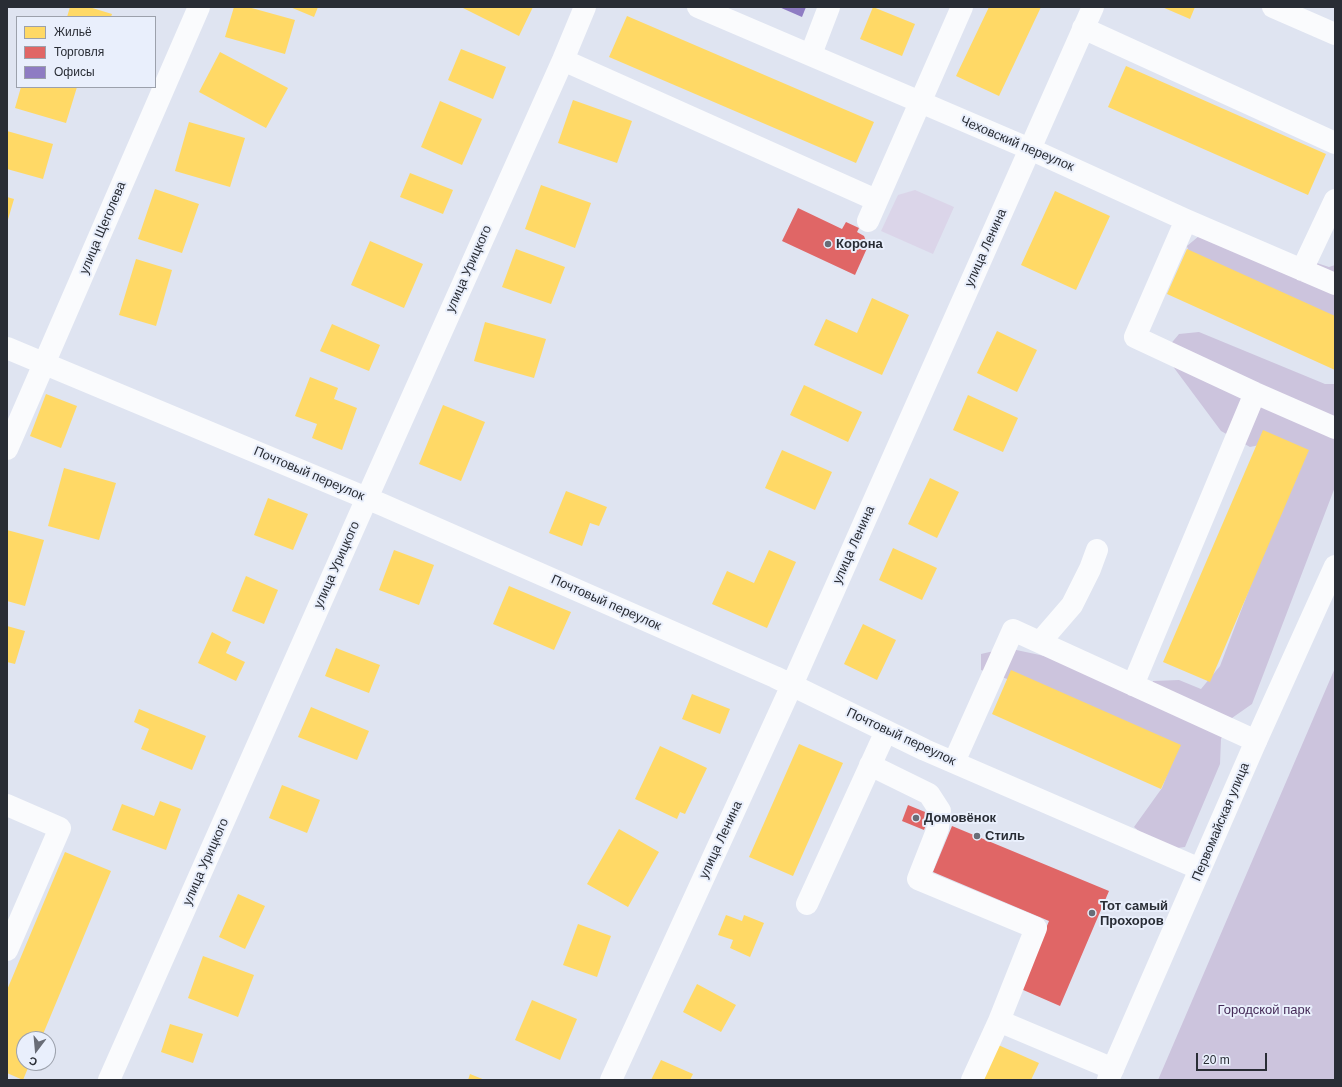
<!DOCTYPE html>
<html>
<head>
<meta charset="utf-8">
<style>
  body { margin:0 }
  #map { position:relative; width:1342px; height:1087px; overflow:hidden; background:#dfe4f1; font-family:Arial,sans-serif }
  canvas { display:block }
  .frame { position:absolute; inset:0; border:8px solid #292d35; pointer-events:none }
  .legend { position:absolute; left:16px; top:16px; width:140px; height:72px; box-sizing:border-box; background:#e9effc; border:1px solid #9ca1ac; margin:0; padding:5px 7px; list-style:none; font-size:12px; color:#292d35 }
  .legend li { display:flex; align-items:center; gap:8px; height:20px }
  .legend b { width:20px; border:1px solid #9ca1ac }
  .north { position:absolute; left:16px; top:1031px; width:40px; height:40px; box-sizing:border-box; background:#e9effc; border:1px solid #9ca1ac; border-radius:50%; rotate:196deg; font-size:11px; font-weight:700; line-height:16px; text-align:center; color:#292d35 }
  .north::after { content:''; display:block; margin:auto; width:14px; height:18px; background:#696d77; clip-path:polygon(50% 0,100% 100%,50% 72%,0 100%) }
  .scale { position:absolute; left:1196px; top:1053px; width:71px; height:18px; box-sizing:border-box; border:2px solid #292d35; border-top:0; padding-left:5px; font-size:12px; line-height:14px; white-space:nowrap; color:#292d35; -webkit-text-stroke:3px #e9effc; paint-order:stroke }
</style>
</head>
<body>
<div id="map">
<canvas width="1342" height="1087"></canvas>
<div class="frame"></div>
<ul class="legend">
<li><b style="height:11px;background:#ffd966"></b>Жильё</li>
<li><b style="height:11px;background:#e06666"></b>Торговля</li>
<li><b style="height:11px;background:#8e7cc3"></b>Офисы</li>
</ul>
<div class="north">С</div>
<div class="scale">20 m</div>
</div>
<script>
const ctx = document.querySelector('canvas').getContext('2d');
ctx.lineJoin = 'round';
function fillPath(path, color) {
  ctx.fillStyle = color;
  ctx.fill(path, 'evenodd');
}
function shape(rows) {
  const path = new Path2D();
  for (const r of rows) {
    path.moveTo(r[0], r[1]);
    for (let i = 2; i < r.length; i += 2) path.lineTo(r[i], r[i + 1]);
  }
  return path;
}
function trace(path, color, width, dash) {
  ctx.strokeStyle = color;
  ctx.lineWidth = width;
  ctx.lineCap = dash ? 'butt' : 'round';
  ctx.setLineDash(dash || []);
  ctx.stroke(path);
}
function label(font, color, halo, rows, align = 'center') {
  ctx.font = font + ' Arial,sans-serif';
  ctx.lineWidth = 4;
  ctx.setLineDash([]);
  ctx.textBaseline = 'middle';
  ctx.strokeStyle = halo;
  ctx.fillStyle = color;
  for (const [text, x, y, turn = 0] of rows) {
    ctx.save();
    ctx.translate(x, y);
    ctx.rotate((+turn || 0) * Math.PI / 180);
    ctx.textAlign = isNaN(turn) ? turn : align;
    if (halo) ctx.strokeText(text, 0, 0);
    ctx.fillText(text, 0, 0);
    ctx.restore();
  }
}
fillPath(shape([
  [915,190,954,207,933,254,881,231,898,195]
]), '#dbd5e9');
fillPath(shape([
  [1199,236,1237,237,1329,267,1335,265,1335,321,1191,259,1187,246],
  [1199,332,1325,384,1335,384,1335,487,1252,704,1232,718,1221,739,1220,764,1185,847,1162,850,1134,827,1162,788,1175,754,1016,682,981,670,981,654,1007,648,1063,660,1146,699,1153,681,1179,680,1201,689,1220,666,1298,461,1274,442,1250,447,1221,431,1163,353,1179,334],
  [1335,668,1335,1080,1158,1080]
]), '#ccc4dd');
fillPath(shape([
  [70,7,89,7,112,14,111,17,67,17],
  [234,7,248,7,295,20,285,54,225,37],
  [290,7,318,7,314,17],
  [461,7,533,7,519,36],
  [873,7,915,24,902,56,860,39],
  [989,7,1041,7,999,96,956,76],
  [1162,7,1195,7,1190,19],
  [627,16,874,122,856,163,609,57],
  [461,49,506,67,493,99,448,80],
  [220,52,288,88,266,128,199,92],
  [1126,66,1326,154,1308,195,1108,107],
  [21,87,77,87,66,123,15,108],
  [573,100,632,121,617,163,558,143],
  [440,101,482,119,462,165,421,147],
  [189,122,245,138,230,187,175,171],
  [7,131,53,144,43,179,7,169],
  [410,173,453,190,443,214,400,197],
  [541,185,591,203,575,248,525,229],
  [155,189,199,204,182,253,138,239],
  [1055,191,1110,216,1076,290,1021,265],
  [7,197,14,199,7,223],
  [370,241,423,264,404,308,351,285],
  [516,249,565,267,551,304,502,287],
  [1187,249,1335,316,1335,370,1167,294],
  [136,259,172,270,156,326,119,315],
  [872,298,909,315,882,375,814,345,826,319,857,333],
  [485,322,546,339,534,378,474,361],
  [332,324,380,345,369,371,320,351],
  [997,331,1037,350,1017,392,977,373],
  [310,377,338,388,334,399,357,408,342,450,312,438,317,424,295,416],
  [804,385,862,412,848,442,790,415],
  [46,394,77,406,61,448,30,436],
  [968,395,1018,418,1003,452,953,430],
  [443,405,485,422,461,481,419,464],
  [1263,430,1309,450,1210,682,1163,662],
  [782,450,832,472,815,510,765,488],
  [64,468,116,483,99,540,48,526],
  [930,478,959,492,937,538,908,524],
  [566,491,607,507,599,526,590,523,582,546,549,533],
  [268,498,308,514,293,550,254,535],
  [7,530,44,540,25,606,7,601],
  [893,548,937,568,922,600,879,580],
  [394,550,434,565,419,605,379,590],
  [769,550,796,562,767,628,712,604,727,571,754,583],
  [246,576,278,590,264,624,232,611],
  [509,586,571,612,554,650,493,624],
  [863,624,896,640,877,680,844,664],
  [7,626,25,631,15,664,7,662],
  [212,632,231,642,226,653,245,662,236,681,198,663],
  [336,648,380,665,369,693,325,676],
  [1011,670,1181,745,1161,789,992,714],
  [692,694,730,709,720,734,682,719],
  [311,707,369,731,357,760,298,737],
  [139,709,206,736,192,770,141,749,149,729,134,722],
  [799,744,843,763,793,876,749,857],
  [660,746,707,768,685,814,680,812,677,819,635,799],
  [282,785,320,800,307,833,269,818],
  [160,801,181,809,166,850,112,830,122,804,154,816],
  [619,829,659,852,628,907,587,884],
  [65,852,111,871,41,1039,24,1039,24,1063,30,1063,23,1080,7,1073,7,990],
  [238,894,265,906,245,949,219,937],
  [726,915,742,921,744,915,764,923,750,957,730,948,733,940,718,935],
  [578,924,611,936,597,977,563,965],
  [203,956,254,975,238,1017,188,998],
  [697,984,736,1005,721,1032,683,1012],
  [532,1000,577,1019,560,1060,515,1040],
  [170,1024,203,1034,193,1063,161,1052],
  [996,1044,1039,1063,1031,1080,980,1080],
  [661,1060,693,1074,690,1080,651,1080],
  [470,1074,485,1080,468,1080]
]), '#ffd966');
fillPath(shape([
  [798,208,842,229,846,222,859,228,857,232,864,236,868,246,855,275,782,241],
  [908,805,930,814,924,830,902,821],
  [952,826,1109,891,1060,1006,1021,989,1049,921,933,872]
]), '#e06666');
fillPath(shape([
  [779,7,806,7,802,17]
]), '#8e7cc3');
trace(shape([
  [698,7,1030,149,1186,220,1335,284],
  [1273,7,1335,34],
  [1083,28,1335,143],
  [811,54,829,7],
  [563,60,876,200],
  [1186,220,1135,337,1255,393,1335,428],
  [868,221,962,7],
  [1302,270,1335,200],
  [7,348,383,505,775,677,925,750,1200,869],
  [7,449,199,7],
  [1040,642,1072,605,1090,569,1097,550],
  [1133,685,1255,393],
  [954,762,1013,630,1256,741],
  [870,765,929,794,940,811,938,828,918,879,1036,928,999,1021,1113,1069],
  [7,805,60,828,7,950],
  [807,904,886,731],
  [109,1080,367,498,563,60,585,7],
  [611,1080,792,685,1093,7],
  [972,1080,999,1021]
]), '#fafbfd', 22);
trace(shape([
  [1108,1080,1256,741,1335,566]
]), '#fafbfd', 22);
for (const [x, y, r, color] of [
  [828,244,4,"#696d77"],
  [916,818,4,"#696d77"],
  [977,836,4,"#696d77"],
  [1092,913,4,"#696d77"]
]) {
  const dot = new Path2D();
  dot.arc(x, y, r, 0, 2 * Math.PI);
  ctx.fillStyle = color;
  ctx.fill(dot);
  trace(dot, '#e9effc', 1.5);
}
label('13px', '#292d35', '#e9effc', [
  ["Чеховский переулок",1017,144,23],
  ["улица Щеголева",103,228,-67],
  ["улица Ленина",986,248,-66],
  ["улица Урицкого",469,269,-66],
  ["Почтовый переулок",309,474,23],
  ["улица Ленина",854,545,-66],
  ["улица Урицкого",337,565,-66],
  ["Почтовый переулок",606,603,24],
  ["Почтовый переулок",901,737,25],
  ["Первомайская улица",1221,822,-67],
  ["улица Ленина",721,840,-65],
  ["улица Урицкого",206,862,-66]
]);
label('bold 13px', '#292d35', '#e9effc', [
  ["Корона",836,244],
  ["Домовёнок",924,818],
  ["Стиль",985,836],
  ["Тот самый",1100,906],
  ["Прохоров",1100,921]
], 'left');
label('13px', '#442a57', '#e9effc', [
  ["Городской парк",1264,1010]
]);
</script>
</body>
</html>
